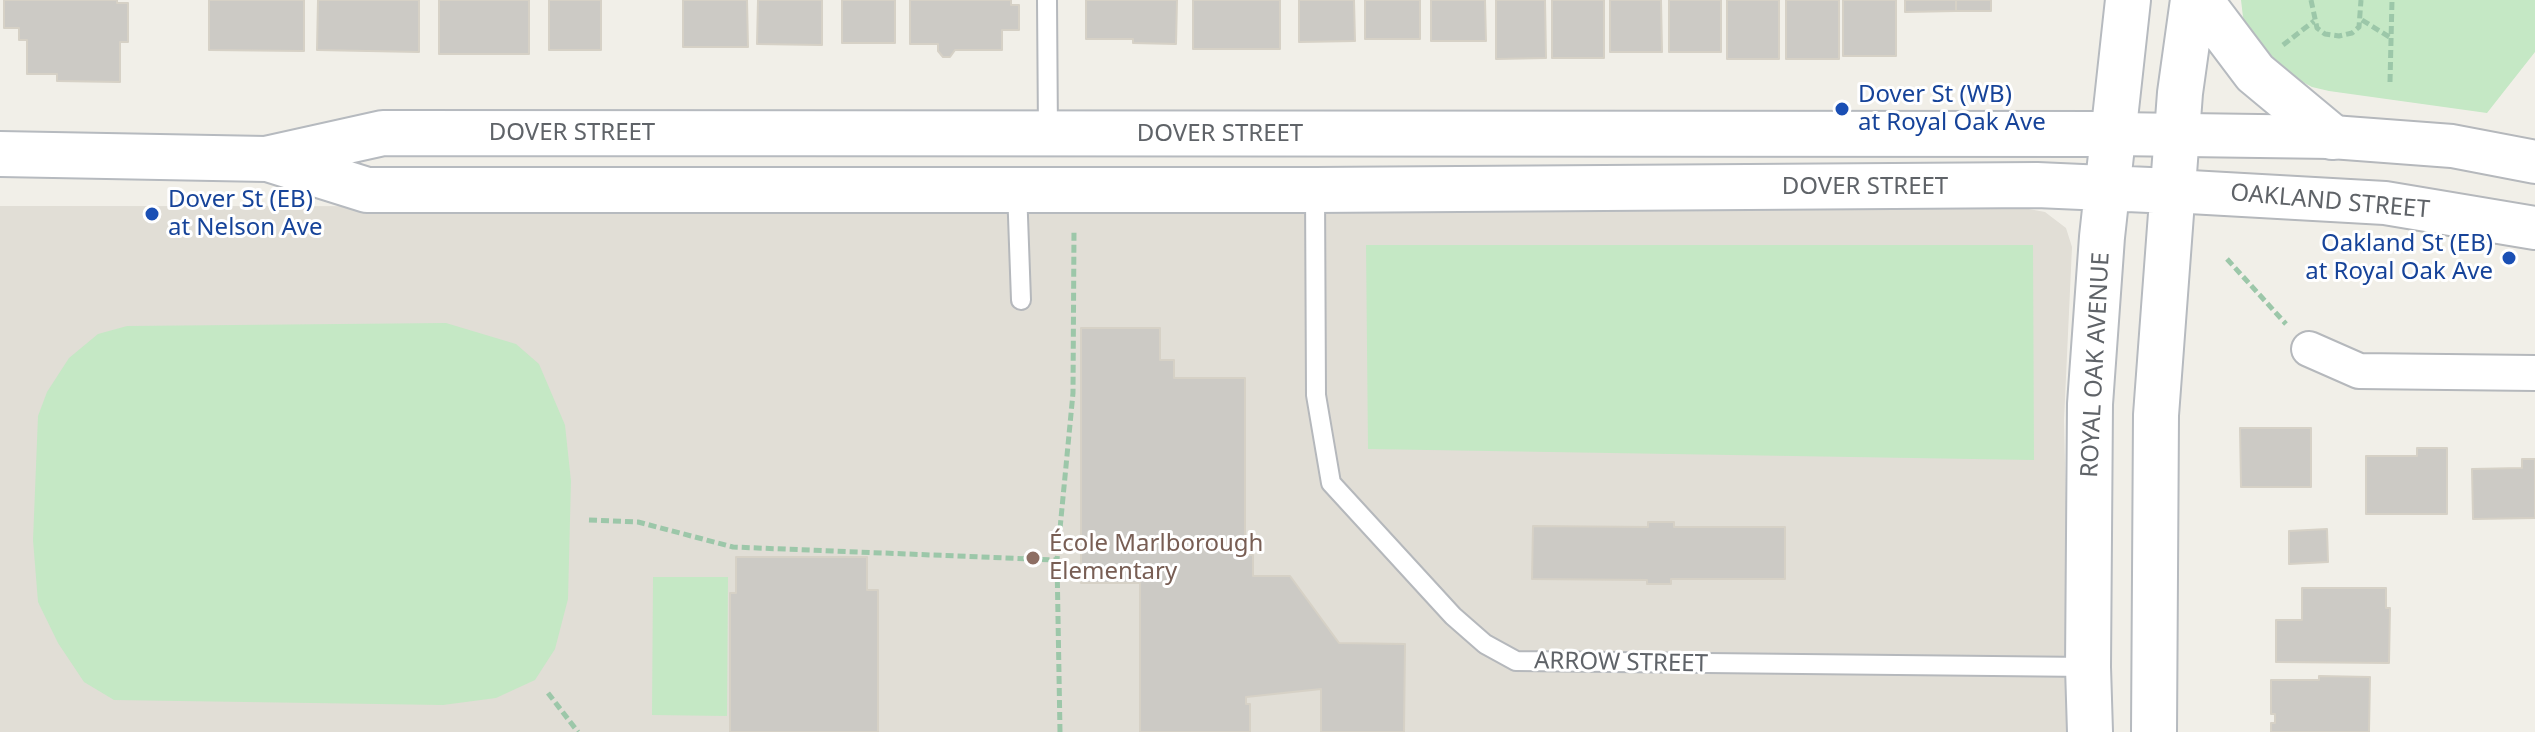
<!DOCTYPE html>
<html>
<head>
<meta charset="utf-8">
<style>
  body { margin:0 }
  canvas { display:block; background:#f1efe8 }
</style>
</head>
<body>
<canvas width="2535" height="732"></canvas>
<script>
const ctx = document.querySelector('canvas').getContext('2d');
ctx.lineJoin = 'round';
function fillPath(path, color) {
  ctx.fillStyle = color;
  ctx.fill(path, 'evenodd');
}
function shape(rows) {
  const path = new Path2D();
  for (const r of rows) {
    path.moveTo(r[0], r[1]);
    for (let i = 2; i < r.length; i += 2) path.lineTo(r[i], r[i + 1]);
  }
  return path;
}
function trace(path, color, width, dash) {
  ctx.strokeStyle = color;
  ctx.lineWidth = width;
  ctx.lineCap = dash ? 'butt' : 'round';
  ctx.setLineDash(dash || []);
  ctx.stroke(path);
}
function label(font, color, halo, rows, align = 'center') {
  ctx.font = font + ' "Noto Sans",sans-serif';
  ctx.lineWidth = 6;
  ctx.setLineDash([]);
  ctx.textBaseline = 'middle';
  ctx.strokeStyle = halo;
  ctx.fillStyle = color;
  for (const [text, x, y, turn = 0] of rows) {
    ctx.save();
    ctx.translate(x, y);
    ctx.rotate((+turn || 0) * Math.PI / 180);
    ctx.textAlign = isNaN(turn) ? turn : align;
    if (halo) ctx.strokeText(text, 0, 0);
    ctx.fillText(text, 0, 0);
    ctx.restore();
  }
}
fillPath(shape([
  [0,206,2018,207,2045,212,2066,228,2072,247,2064,420,2071,732,0,732]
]), '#e1ded6');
fillPath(shape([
  [2241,0,2535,0,2535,52,2487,113,2329,91,2312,87,2276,68,2250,34,2243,17],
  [1366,245,2033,245,2034,460,1368,449],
  [446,323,516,344,539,364,565,425,571,481,568,599,555,649,535,680,496,698,443,705,114,700,84,682,58,643,38,602,33,540,38,416,47,392,69,358,98,334,127,326],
  [653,577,728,577,727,716,652,715]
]), '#c5e8c5');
const building = shape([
  [4,0,117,0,117,3,128,3,128,42,120,42,120,82,57,81,57,74,27,74,27,40,19,40,19,28,4,28,4,0],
  [209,0,304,0,304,51,209,50,209,0],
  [318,0,419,0,419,52,317,50,318,0],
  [439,0,529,0,529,54,439,54,439,0],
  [549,0,601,0,601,50,549,50,549,0],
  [683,0,747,0,748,47,683,47,683,0],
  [758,0,822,0,822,45,757,44,758,0],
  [842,0,895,0,895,43,842,43,842,0],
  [910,0,1011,0,1011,5,1019,5,1019,30,1002,30,1002,50,955,50,950,57,943,57,938,51,938,44,910,44,910,0],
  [1086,0,1177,0,1176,44,1133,43,1133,39,1086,39,1086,0],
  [1193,0,1280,0,1280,49,1193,49,1193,0],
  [1299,0,1354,0,1355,41,1299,42,1299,0],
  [1365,0,1420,0,1420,39,1365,39,1365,0],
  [1431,0,1485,0,1486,41,1431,41,1431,0],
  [1496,0,1545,0,1546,58,1496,59,1496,0],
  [1552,0,1604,0,1604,58,1552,58,1552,0],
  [1610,0,1661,0,1662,52,1610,52,1610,0],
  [1669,0,1721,0,1721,52,1669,52,1669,0],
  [1727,0,1779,0,1779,59,1727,59,1727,0],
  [1786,0,1839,0,1839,59,1786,59,1786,0],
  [1843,0,1896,0,1896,56,1843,56,1843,0],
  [1905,0,1956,0,1956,11,1905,12,1905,0],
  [1956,0,1991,0,1991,11,1956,11,1956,0],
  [1081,328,1160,328,1160,360,1174,360,1174,378,1245,378,1245,555,1253,555,1253,576,1290,576,1339,643,1405,644,1404,732,1321,732,1321,689,1246,697,1246,704,1250,704,1250,732,1140,732,1140,583,1081,583,1081,328],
  [2240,428,2311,428,2311,487,2241,487,2240,428],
  [2417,448,2447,448,2447,514,2366,514,2366,456,2417,456,2417,448],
  [2522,459,2535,459,2535,518,2473,519,2472,469,2522,468,2522,459],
  [1648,522,1674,522,1674,527,1785,527,1785,579,1671,579,1671,584,1647,584,1647,580,1532,579,1533,526,1648,527,1648,522],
  [2327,529,2328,562,2289,564,2289,531,2327,529],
  [736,557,867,557,867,590,878,590,878,732,730,732,730,593,736,593,736,557],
  [2302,588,2386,588,2386,608,2390,608,2389,663,2276,662,2276,620,2302,620,2302,588],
  [2319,676,2370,677,2369,732,2271,732,2271,723,2275,723,2275,714,2271,714,2271,680,2319,680,2319,676]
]);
fillPath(building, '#cccac5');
trace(building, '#d6d1c6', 2);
const service = shape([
  [1047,0,1048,133],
  [1017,189,1021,300],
  [1315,190,1316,395,1331,483,1453,616,1485,644,1516,661,2088,667]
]);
const minor = shape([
  [2309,349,2359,371,2535,373]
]);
const tertiary = shape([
  [2113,134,2332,137,2452,146,2535,162],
  [2172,191,2385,203,2535,228]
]);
const secondary = shape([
  [2200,0,2255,73,2332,137],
  [0,154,266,159,383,133,2113,134],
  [268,159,367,190,1315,190,2037,185,2172,191],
  [2090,732,2088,667,2090,404,2102,237,2128,0],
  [2154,732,2156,415,2180,93,2193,0]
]);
trace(service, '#b5b8bc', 22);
trace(minor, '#b5b8bc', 38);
trace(tertiary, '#b5b8bc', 46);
trace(secondary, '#b6babf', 48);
trace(shape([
  [2311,0,2317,28,2325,34,2339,36,2352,33,2359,27,2361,0],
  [2362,20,2391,38],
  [2283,45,2314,21],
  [2390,82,2392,0],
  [2227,259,2286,324],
  [589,520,638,522,733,547,1057,560],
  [548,693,578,732],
  [1060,732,1057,560,1073,393,1074,230]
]), '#9cc7a9', 5, [8, 4]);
trace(service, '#fff', 18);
trace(minor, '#fff', 34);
trace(tertiary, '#fff', 42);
trace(secondary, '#fff', 44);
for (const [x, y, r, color] of [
  [1842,109,8,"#1a4fb4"],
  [152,214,8,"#1a4fb4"],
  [2509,258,8,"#1a4fb4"],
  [1033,558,8,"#8d6e63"]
]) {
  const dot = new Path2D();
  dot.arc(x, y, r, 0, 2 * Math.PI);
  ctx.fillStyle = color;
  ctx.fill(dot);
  trace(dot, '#fff', 3);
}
label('24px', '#164399', '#fff', [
  ["Dover St (WB)",1858,95],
  ["at Royal Oak Ave",1858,123],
  ["Dover St (EB)",168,200],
  ["at Nelson Ave",168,228],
  ["Oakland St (EB)",2493,244,"right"],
  ["at Royal Oak Ave",2493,272,"right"]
], 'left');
label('24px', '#5f6368', '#fff', [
  ["DOVER STREET",572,133],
  ["DOVER STREET",1220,134],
  ["DOVER STREET",1865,187],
  ["OAKLAND STREET",2330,202,5],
  ["ROYAL OAK AVENUE",2096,365,-87],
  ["ARROW STREET",1621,663,1]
]);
label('24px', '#785e54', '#fff', [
  ["École Marlborough",1049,544],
  ["Elementary",1049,572]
], 'left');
</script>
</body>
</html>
